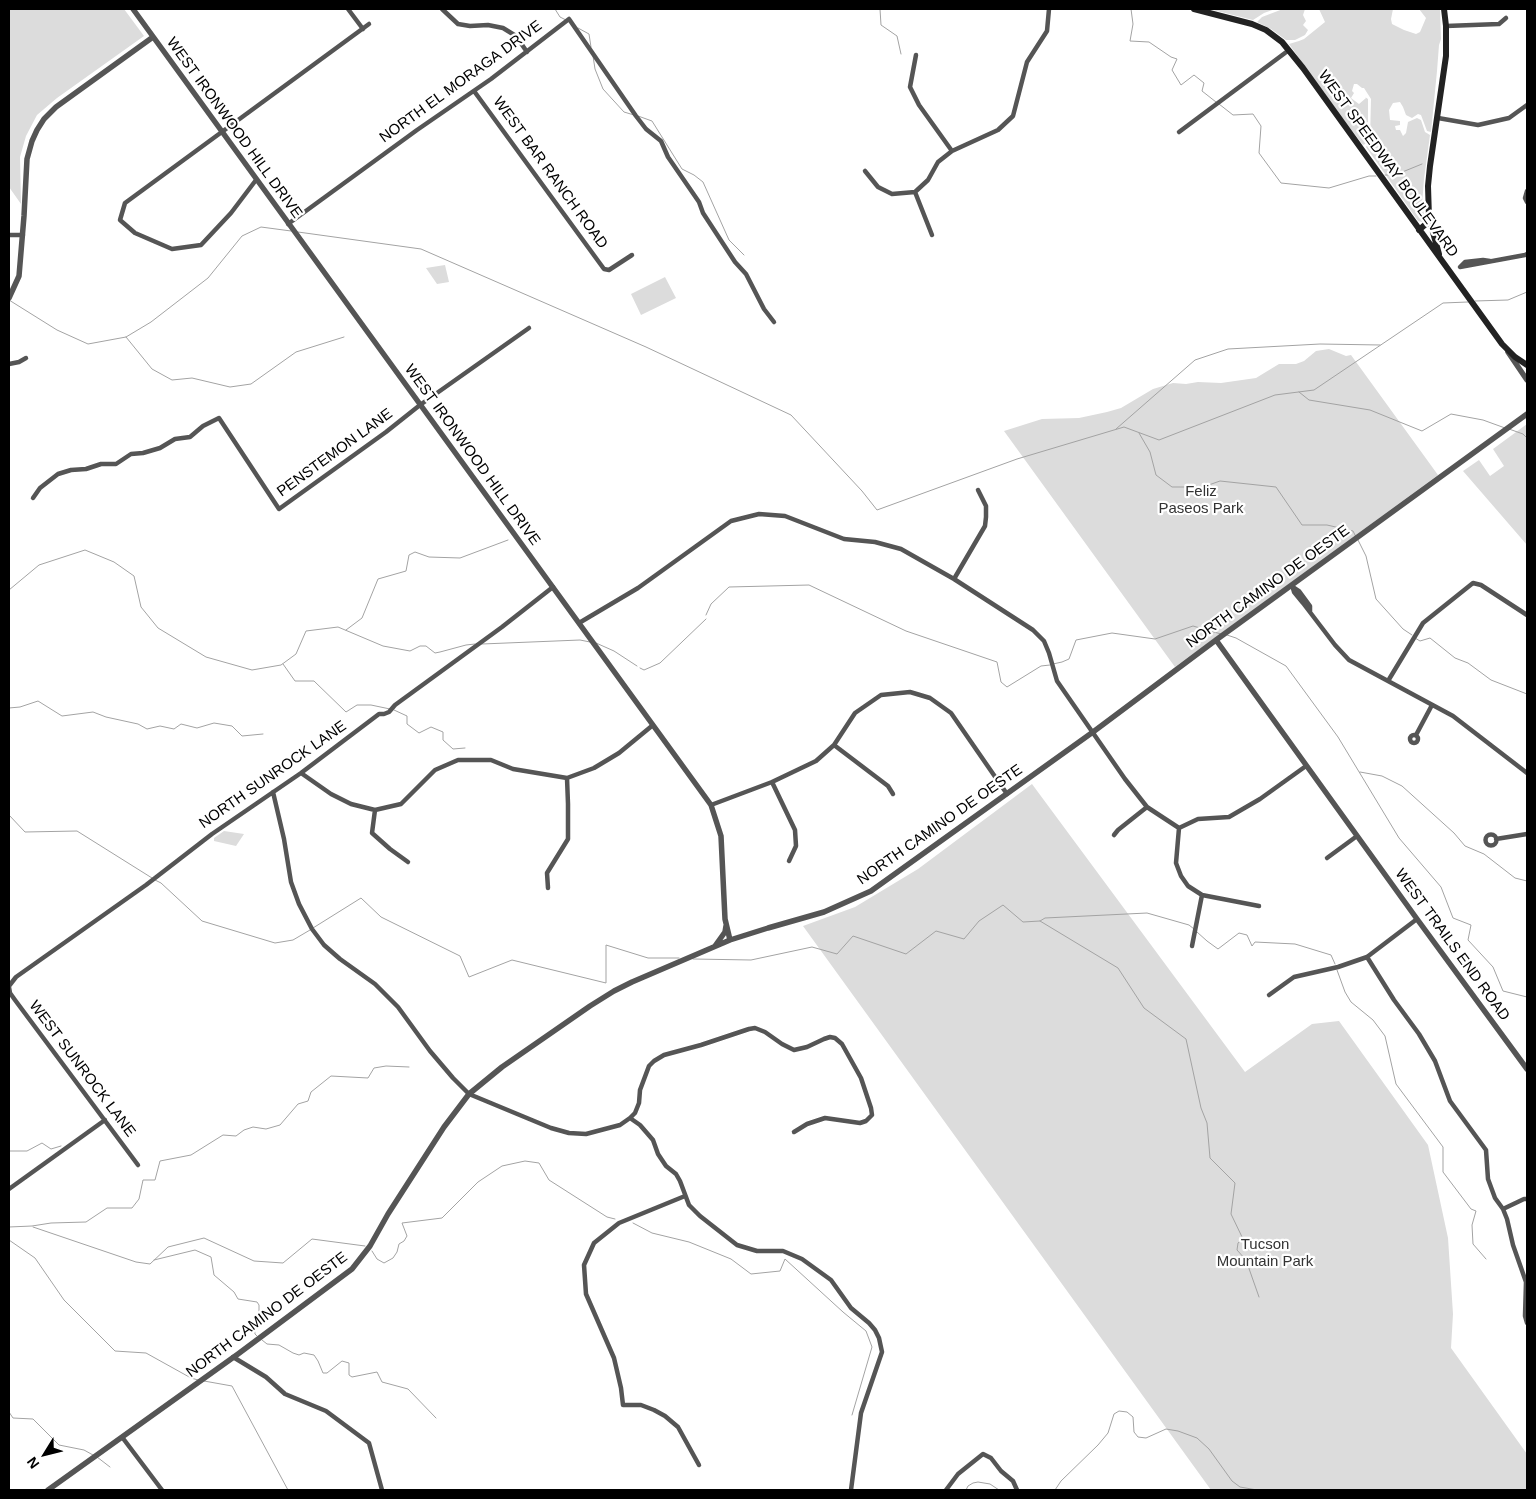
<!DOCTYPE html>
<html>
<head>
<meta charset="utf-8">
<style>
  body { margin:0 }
  #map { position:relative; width:1536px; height:1499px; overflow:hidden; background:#fff; font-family:Arial,sans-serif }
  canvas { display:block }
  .frame { position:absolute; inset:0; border:10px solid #000; pointer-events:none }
  .north { position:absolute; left:20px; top:1429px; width:50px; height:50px; -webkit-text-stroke:4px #fff; paint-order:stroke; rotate:234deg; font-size:14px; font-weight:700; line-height:20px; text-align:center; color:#000 }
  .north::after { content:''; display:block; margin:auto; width:18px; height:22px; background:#000; clip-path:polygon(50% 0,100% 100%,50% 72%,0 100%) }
</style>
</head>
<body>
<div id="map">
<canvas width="1536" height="1499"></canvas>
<div class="frame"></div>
<div class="north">N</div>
</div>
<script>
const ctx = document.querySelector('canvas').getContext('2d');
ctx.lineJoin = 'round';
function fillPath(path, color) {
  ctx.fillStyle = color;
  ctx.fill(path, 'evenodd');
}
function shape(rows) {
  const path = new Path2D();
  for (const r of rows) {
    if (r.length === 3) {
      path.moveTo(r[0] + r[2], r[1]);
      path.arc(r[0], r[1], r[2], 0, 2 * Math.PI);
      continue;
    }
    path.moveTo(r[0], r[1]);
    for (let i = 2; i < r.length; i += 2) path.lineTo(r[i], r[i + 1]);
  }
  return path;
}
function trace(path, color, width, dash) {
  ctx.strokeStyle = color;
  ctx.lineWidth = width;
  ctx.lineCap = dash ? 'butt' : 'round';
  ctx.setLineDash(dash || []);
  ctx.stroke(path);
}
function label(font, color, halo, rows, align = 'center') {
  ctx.font = font + ' Arial,sans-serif';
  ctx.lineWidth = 4.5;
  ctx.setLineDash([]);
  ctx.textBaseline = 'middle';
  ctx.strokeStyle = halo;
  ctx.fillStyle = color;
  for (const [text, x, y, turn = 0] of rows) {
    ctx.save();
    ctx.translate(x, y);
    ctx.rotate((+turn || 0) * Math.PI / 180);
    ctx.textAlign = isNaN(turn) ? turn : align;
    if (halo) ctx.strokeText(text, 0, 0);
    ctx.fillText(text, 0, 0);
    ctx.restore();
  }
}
fillPath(shape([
  [9,9,124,9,144,36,57,98,37,115,26,136,20,157,21,204,9,187],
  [1209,9,1275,9,1264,13,1253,20],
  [1283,9,1305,9,1303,15,1306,21,1303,25,1308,30,1305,35,1295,40,1286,40,1271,29,1257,22,1262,17],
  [1319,9,1393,9,1391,19,1392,24,1404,30,1416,34,1420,32,1426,18,1419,9,1440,9,1441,39,1439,45,1437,71,1431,132,1427,131,1421,115,1418,114,1412,118,1406,115,1403,107,1400,102,1393,103,1389,110,1390,120,1400,121,1400,125,1395,126,1396,130,1400,130,1403,136,1406,133,1408,122,1417,118,1421,120,1425,132,1430,135,1424,179,1422,205,1425,219,1422,222,1418,221,1366,147,1370,140,1371,99,1364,88,1362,88,1357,84,1354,84,1352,91,1354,93,1351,98,1359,104,1366,98,1365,97,1368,99,1368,139,1367,143,1363,145,1340,115,1289,44,1299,41,1304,39,1325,22],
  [445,265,449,282,437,284,426,268],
  [665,277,676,298,641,315,631,294],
  [1329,349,1346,356,1351,355,1438,475,1175,667,1004,431,1042,419,1079,418,1107,412,1121,408,1153,389,1173,383,1186,384,1198,382,1221,383,1256,378,1279,364,1296,364,1304,361,1316,351],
  [1527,424,1527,545,1463,471,1479,460,1490,476,1504,466,1493,449],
  [1032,784,1245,1072,1312,1024,1339,1021,1428,1145,1448,1238,1453,1314,1451,1348,1527,1454,1527,1490,1211,1490,803,926,855,907,918,869],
  [224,831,244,834,236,846,214,841,214,838]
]), '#dcdcdc');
trace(shape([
  [555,9,560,17,566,20],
  [880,9,881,25,897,36,901,54],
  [1131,9,1133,24,1130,41,1149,42,1171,57,1177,59,1172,70,1181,85,1194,75,1204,83,1202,91,1216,102],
  [578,28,589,34,591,47],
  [593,56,595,69,603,89,624,112,634,115],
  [1219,104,1233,115,1253,114,1261,126,1259,153,1281,183,1329,188,1369,176,1376,176],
  [638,116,652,121,682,169,694,175,703,182,729,240,744,255],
  [1385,175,1395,175,1422,164],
  [298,232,421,249,646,347,791,415,862,491,877,510,1017,459,1124,427,1159,440,1275,395,1314,390,1443,303,1468,302],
  [9,300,57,330,88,344,126,337,151,322,208,278,242,236,261,227,291,231],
  [1475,301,1508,300,1527,292],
  [126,337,152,369,172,380,192,378,230,387,251,384,296,352,344,337],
  [1299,392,1309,400,1370,410,1422,431,1451,414,1483,420,1505,428],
  [1116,429,1195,360,1228,349,1320,344,1380,345],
  [1509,429,1523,434,1527,438],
  [1139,433,1150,452,1156,475,1172,487,1203,487,1220,481,1276,487,1302,525,1327,525,1353,531,1356,537],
  [1358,540,1366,556,1376,599,1403,629,1412,635],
  [9,590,39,565,85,550,114,562,134,576,141,607,158,628,206,657,252,670,281,665,296,654,306,631,338,627,383,646,410,651,420,646,426,646,435,653,440,652,466,645,475,644],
  [706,615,711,604,729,587,809,585,906,631,997,662,1001,682,1007,687,1041,666,1050,665],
  [346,630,362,618,378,579,406,571,409,555,415,552,429,557,460,558,508,540],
  [1227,635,1236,638,1286,666,1338,737,1399,838,1441,887,1453,918,1471,925,1468,940,1493,967,1503,991,1527,997],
  [1415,638,1420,641,1430,638,1455,658,1468,663,1491,680,1527,694],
  [596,643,614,651,637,666],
  [482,644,580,640,590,642],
  [283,664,295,681,314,681,346,712,357,705,371,705,390,709],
  [1053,664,1062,662,1069,659,1076,640,1112,633,1155,639,1193,626,1221,634],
  [640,668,644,670,660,663,706,619],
  [9,708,20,707,38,701,62,716,93,712,106,717,138,724,147,729,160,726,174,729,181,724,197,728,214,723,232,726,242,736,263,734],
  [394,710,407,716,407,724,419,733,431,727,443,732,443,740,453,749,465,748],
  [1360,772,1382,776,1402,786,1454,833,1465,846,1484,854,1515,878,1527,881],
  [9,815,25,832,77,831,152,878],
  [155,880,161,883,202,921,275,943,293,940,310,930],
  [1040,921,1118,968,1144,1008,1186,1039,1201,1108,1207,1123,1210,1158,1235,1183,1231,1214,1243,1239,1238,1243,1237,1250,1246,1260,1259,1297],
  [313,928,361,898,381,917,460,956,469,977,512,960,606,983,606,945,648,958,679,958],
  [1197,932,1207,941,1218,949,1239,933,1247,935,1252,946,1255,942,1295,944,1331,955,1335,964],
  [693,959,751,960,812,947,837,954,853,936,906,954,936,931,964,939,979,921,1003,905,1023,922,1040,921,1045,918,1147,913,1189,925,1194,929],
  [1337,970,1345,992,1351,1002,1373,1020,1385,1036,1396,1084,1443,1147,1443,1172,1471,1209,1476,1211,1472,1225,1473,1244,1486,1259],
  [9,1151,27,1151,42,1143,51,1149,61,1146],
  [633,1223,652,1233,689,1242,731,1259,751,1274,780,1271,785,1259,843,1312,866,1331,872,1347,852,1415],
  [9,1227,32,1226,51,1223,86,1222,107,1208,132,1208,139,1199,143,1180,155,1180,160,1161,191,1155,223,1135,236,1136,244,1130,253,1127,266,1129,280,1125,298,1104,308,1101,311,1092,331,1076,368,1078,374,1068,386,1066,409,1067],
  [33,1227,136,1262,150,1264,168,1247,204,1238,254,1261,283,1263,312,1239,365,1246],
  [9,1240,35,1258,64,1300,115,1351,146,1353,191,1378,198,1380],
  [372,1251,377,1259,384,1263,393,1258,397,1252,399,1244,404,1241,407,1236,402,1223,442,1218,478,1182,502,1166,525,1161,539,1163,549,1180,607,1217,615,1219],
  [154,1260,195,1250,211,1257,214,1275,234,1292,238,1299,257,1302,259,1305,259,1314,254,1326,255,1334,257,1336],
  [262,1340,267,1344,279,1345,293,1353,299,1355,304,1353,314,1355,318,1361,323,1373,327,1373,342,1361,349,1363,349,1375,352,1377,377,1372,382,1382,408,1389,436,1418],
  [204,1381,232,1386,288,1490],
  [9,1412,13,1418,33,1419,59,1445,84,1450,93,1455],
  [97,1457,110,1467],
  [966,1490,968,1486,973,1483,978,1482,990,1484,999,1490],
  [1055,1490,1061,1481,1098,1445,1108,1433,1114,1414,1119,1411,1127,1412,1133,1417,1134,1432,1138,1437,1146,1438,1166,1429,1178,1431,1197,1438,1209,1449,1232,1481,1240,1487,1257,1490]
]), '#a3a3a3', 1);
trace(shape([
  [348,9,363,29],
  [442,9,458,24,470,26,488,25,503,28,516,36,527,52],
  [1446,26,1499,24,1506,18],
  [916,55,910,87,919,105,952,151],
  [474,91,604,269,609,270,632,255],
  [1438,118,1478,125,1509,118,1527,105],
  [1179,132,1289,50],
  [865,171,878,187,892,194,915,192,928,180,938,162,952,151,998,130,1013,116,1027,62,1047,31,1049,9],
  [256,180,231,213,201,245,172,249,135,233,120,220,125,203,369,24],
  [1527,191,1525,198,1527,202],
  [915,192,932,235],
  [288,224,417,130,491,79,569,19,636,116,646,129,661,141,668,157,699,202,703,213,735,262,746,274,764,309,774,322],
  [9,235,23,235],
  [1490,261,1483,260,1465,262,1460,267,1525,255,1527,254],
  [9,364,19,362,26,358],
  [33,498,40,488,58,474,71,470,86,469,101,464,116,464,131,454,143,453,160,448,175,439,190,437,203,426,219,418,279,509,386,432,420,405,529,328],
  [954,579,985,526,986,517,986,506,978,490],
  [1292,585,1294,592,1303,603,1335,645,1349,660,1453,716,1527,773],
  [1293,587,1299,591,1310,606,1310,611],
  [579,623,638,588,731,521,759,514,785,516,844,539,875,542,901,549,954,579,1033,630,1044,641,1049,653,1057,681,1125,779,1147,807,1179,828,1198,819,1229,817,1260,799,1306,766],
  [1388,681,1423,623,1473,583,1481,585,1527,615],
  [1414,739,4],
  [1416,735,1432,705],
  [834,745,888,786,893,794],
  [301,773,331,794,351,804,375,810,372,833,390,849,408,862],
  [772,782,795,830,796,846,789,861],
  [273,792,284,839,291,882,299,904,312,929,324,945,340,959,375,984,398,1007,430,1051,453,1078,469,1094,551,1128,569,1133,586,1134,620,1125,630,1118,635,1113,639,1103,640,1090,649,1066,654,1061,664,1055,701,1045,749,1029,755,1028,765,1032,782,1044,794,1050,807,1047,824,1039,830,1037,835,1038,842,1044,861,1078,871,1108,872,1115,866,1121,860,1123,825,1118,807,1124,794,1132],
  [711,805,772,782,816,761,834,745,855,713,881,695,910,692,930,698,951,713,1007,794],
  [375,810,401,804,435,770,458,760,491,760,513,769,567,778,594,768,619,753,653,725],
  [1179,828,1176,863,1181,876,1188,886,1202,895,1192,946],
  [1491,840,5.5],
  [1114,835,1118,830,1147,807],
  [1496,839,1527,834],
  [1327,858,1357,836],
  [548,888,547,873,568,839,568,804,567,778],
  [1202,895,1259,906],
  [1367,957,1394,1000,1419,1034,1435,1061,1450,1101,1486,1150,1488,1179,1495,1198,1503,1209,1507,1219,1513,1245,1526,1282,1525,1316,1527,1323],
  [9,986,16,977,146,885,212,834,301,773,379,714,384,714,389,712,395,705,502,627,553,587],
  [9,987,10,993,15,1000,138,1165],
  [1269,995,1294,977,1338,967,1367,957,1417,919],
  [630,1118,640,1125,653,1140,658,1154,666,1166,676,1174,680,1181,689,1205,700,1216,737,1245,757,1251,783,1251,802,1259,831,1280,851,1308,869,1323,875,1330,879,1338,882,1352,861,1413,851,1490],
  [9,1189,105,1120],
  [685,1196,619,1223,594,1243,584,1265,586,1294,614,1358,621,1388,623,1405,641,1405,654,1410,665,1416,678,1427,699,1465],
  [1503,1209,1524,1199,1527,1199],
  [233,1357,266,1377,285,1394,326,1411,369,1443,382,1490],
  [122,1437,162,1490],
  [946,1490,958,1474,983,1454,991,1458,1001,1471,1013,1481,1017,1490]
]), '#555', 4.5);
trace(shape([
  [133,9,711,805,721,836,725,919,730,940],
  [9,298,19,276,24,216,27,159,32,141,37,130,44,119,56,107,153,37],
  [1508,352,1527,380],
  [1216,640,1417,919,1527,1069],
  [715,946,725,932,726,926],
  [48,1490,238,1354,352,1269,370,1246,388,1214,444,1127,469,1094,502,1067,590,1006,614,991,632,982,730,940,768,928,824,912,871,891,1093,732,1216,640,1527,414]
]), '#555', 5.5);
trace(shape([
  [1194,9,1252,24,1266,30,1282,42,1303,68,1502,344,1515,357,1527,365],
  [1429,218,1439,254],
  [1419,230,1427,223,1429,218,1428,186,1430,166,1446,56,1446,26,1444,9]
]), '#222', 6);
label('15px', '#000', '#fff', [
  ["NORTH EL MORAGA DRIVE",461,82,-36],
  ["WEST IRONWOOD HILL DRIVE",234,128,54],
  ["WEST SPEEDWAY BOULEVARD",1388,164,54],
  ["WEST BAR RANCH ROAD",550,173,54],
  ["PENSTEMON LANE",335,453,-36],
  ["WEST IRONWOOD HILL DRIVE",472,455,54],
  ["NORTH CAMINO DE OESTE",1268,587,-36],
  ["NORTH SUNROCK LANE",273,775,-35],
  ["NORTH CAMINO DE OESTE",940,825,-35],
  ["WEST TRAILS END ROAD",1452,945,54],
  ["WEST SUNROCK LANE",82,1069,53],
  ["NORTH CAMINO DE OESTE",267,1315,-37]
]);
label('15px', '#333', '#fff', [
  ["Feliz",1201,492],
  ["Paseos Park",1201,509],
  ["Tucson",1265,1245],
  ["Mountain Park",1265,1262]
]);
</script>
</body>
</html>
